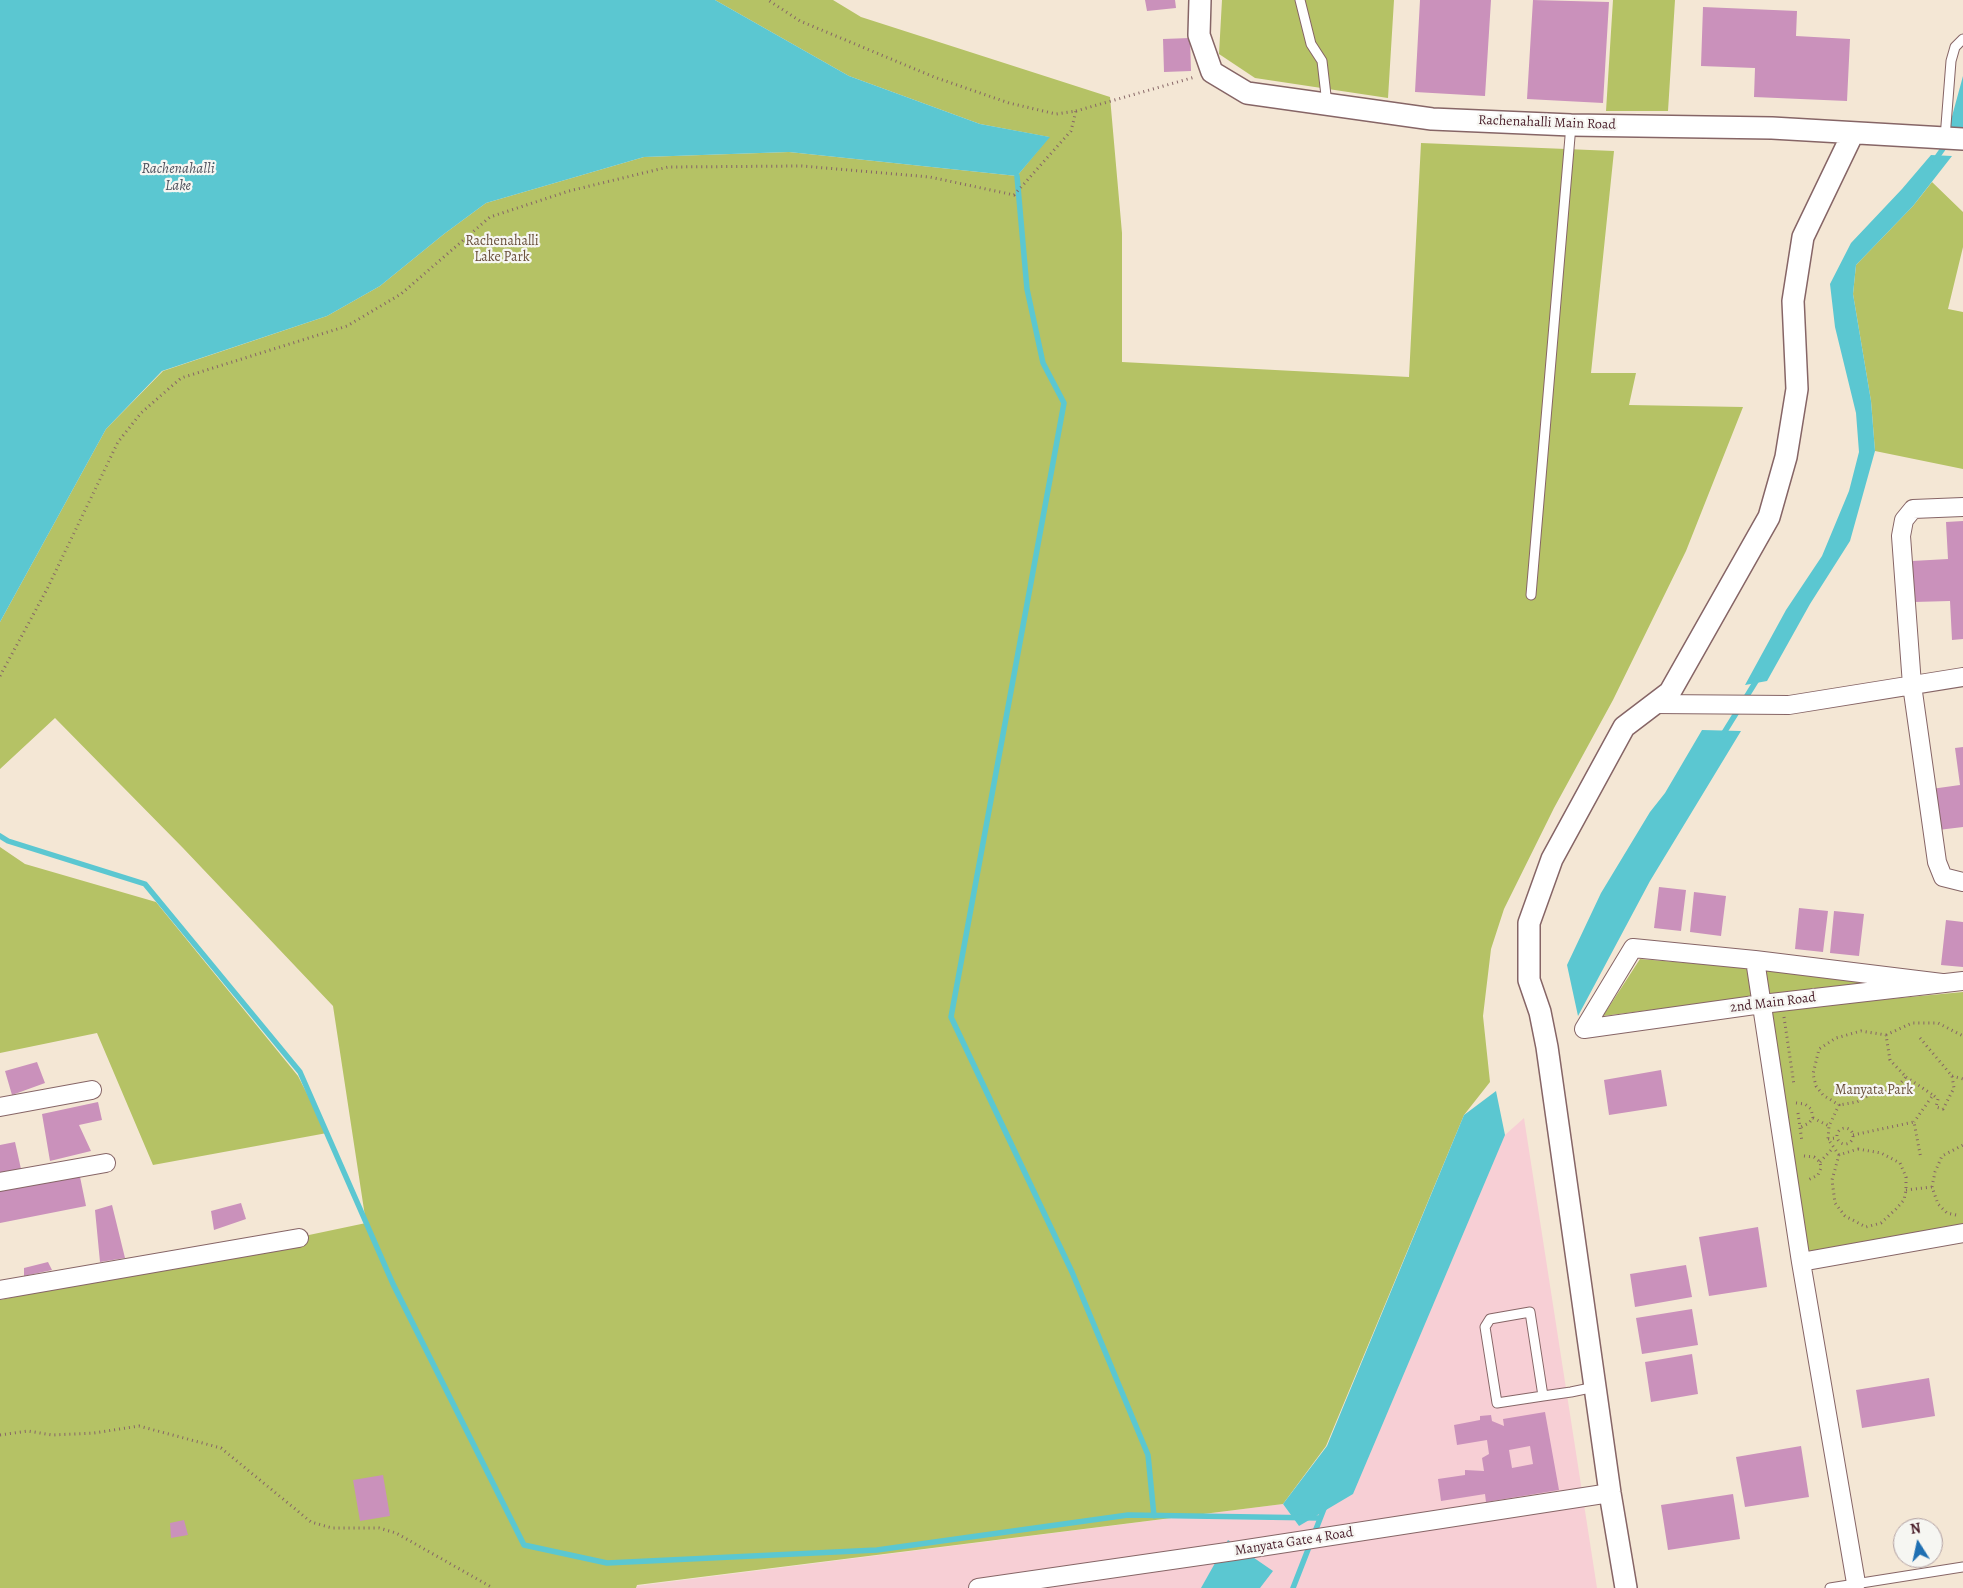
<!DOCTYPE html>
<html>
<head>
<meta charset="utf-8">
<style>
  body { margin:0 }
  #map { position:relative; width:1963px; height:1588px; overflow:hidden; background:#f4e7d5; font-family:Alegreya,serif }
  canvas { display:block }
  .north { position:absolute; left:1893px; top:1518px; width:50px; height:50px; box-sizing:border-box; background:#f6f6f2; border:1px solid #b1a0a2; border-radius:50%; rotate:350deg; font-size:14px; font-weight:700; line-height:20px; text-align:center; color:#4a1f2b }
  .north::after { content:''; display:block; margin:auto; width:18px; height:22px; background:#1f6fb2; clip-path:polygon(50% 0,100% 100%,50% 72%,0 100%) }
</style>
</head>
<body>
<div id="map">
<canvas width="1963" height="1588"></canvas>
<div class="north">N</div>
</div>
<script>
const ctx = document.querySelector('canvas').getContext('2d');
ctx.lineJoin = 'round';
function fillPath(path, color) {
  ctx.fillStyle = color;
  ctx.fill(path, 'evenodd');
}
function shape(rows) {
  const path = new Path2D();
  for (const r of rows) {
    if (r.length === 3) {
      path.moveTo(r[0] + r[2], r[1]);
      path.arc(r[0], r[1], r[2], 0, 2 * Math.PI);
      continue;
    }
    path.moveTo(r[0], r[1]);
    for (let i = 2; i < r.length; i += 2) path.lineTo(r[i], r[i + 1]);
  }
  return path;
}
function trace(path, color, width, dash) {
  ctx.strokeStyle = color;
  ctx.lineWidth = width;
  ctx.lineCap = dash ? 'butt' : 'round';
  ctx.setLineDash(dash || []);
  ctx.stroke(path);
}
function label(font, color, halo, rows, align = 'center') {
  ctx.font = font + ' Alegreya,serif';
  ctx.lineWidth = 4.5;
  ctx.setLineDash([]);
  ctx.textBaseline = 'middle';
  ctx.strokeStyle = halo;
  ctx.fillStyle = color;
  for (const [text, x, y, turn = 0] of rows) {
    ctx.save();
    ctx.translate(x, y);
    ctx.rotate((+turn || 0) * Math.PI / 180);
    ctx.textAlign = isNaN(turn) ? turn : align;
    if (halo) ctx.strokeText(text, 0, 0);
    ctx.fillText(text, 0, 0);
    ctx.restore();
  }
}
fillPath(shape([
  [1524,1118,1597,1588,637,1588,636,1586,1283,1504,1299,1526,1505,1135]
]), '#f7cfd5');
fillPath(shape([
  [715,0,833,0,861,17,1110,97,1122,233,1122,362,1409,377,1421,143,1614,151,1591,373,1636,373,1629,405,1743,407,1686,551,1613,700,1554,808,1504,909,1491,949,1483,1016,1490,1082,1464,1115,1326,1446,1283,1504,637,1585,636,1588,0,1588,0,1300,366,1223,333,1006,183,848,55,718,0,769,0,622,106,429,163,371,327,316,380,286,444,234,486,203,644,157,789,152,1017,176,1049,137,980,124,849,76],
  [1222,0,1394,0,1388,98,1255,78,1219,54],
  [1613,0,1675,0,1668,111,1606,111],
  [1932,182,1963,212,1963,247,1948,309,1963,312,1963,469,1875,451,1871,401,1853,294,1856,265,1913,206],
  [0,847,25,864,156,902,298,1076,327,1133,153,1165,97,1033,0,1053],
  [1640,959,1749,968,1752,997,1603,1016],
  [1763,966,1915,984,1768,999],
  [1963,992,1963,1227,1809,1254,1771,1010]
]), '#b5c265');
fillPath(shape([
  [0,0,715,0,849,76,980,124,1050,137,1017,176,789,152,644,157,486,203,444,234,380,286,327,316,162,371,106,429,0,622],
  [1963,76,1963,131,1948,131],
  [1931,155,1952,156,1913,206,1856,265,1853,294,1871,401,1875,451,1850,541,1810,604,1767,681,1745,685,1786,610,1822,556,1849,491,1859,452,1856,413,1835,327,1830,284,1851,243,1902,189],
  [1702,730,1741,731,1650,881,1578,1016,1567,965,1601,893,1650,812,1665,793],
  [1496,1091,1505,1135,1353,1494,1299,1526,1283,1504,1327,1446,1464,1115],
  [1228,1540,1273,1571,1260,1588,1201,1588]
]), '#5bc7d1');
trace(shape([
  [1935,160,1947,143],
  [1017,176,1027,289,1043,363,1064,403,951,1017,1072,1272,1148,1455,1154,1516],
  [1722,736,1758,678],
  [0,836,8,841,145,884,300,1072,393,1284,524,1545,607,1563,877,1550,1128,1515,1320,1518],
  [1293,1588,1325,1506]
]), '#5bc7d1', 5.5);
fillPath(shape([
  [1145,0,1175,0,1176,8,1147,11],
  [1420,0,1491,0,1485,96,1415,92],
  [1533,0,1609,2,1603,103,1527,99],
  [1703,7,1797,11,1796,36,1850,39,1847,101,1754,97,1755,68,1701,66],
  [1190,38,1191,71,1164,72,1163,39],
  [1963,521,1963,639,1952,640,1950,601,1914,602,1912,561,1948,559,1946,522],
  [1963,747,1963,827,1930,831,1924,790,1960,785,1955,748],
  [1659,887,1686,890,1681,931,1654,928],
  [1694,892,1726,896,1721,936,1690,932],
  [1799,908,1828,911,1823,952,1795,949],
  [1834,911,1864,914,1859,956,1830,953],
  [1946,920,1963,922,1963,967,1941,965],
  [37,1062,45,1083,12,1095,5,1071],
  [1661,1070,1667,1106,1609,1115,1604,1080],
  [98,1102,102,1120,79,1125,91,1151,50,1161,42,1114],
  [15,1142,21,1169,0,1173,0,1145],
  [79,1172,86,1206,0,1223,0,1187],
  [241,1203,246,1219,214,1230,211,1211],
  [112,1205,125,1258,100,1262,95,1210],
  [1758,1227,1767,1287,1709,1296,1699,1237],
  [48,1262,52,1270,24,1276,24,1268],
  [1686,1265,1692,1297,1635,1307,1630,1274],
  [1692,1309,1698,1345,1642,1354,1636,1318],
  [1692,1354,1698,1394,1651,1402,1645,1362],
  [1929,1378,1935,1416,1862,1428,1856,1390],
  [1545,1412,1559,1490,1486,1502,1485,1494,1441,1501,1438,1479,1465,1475,1465,1470,1484,1471,1482,1458,1489,1454,1487,1440,1457,1445,1454,1425,1480,1420,1480,1416,1491,1415,1492,1421,1504,1426,1503,1419],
  [1530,1446,1533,1464,1512,1468,1509,1450],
  [1801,1446,1809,1497,1745,1507,1736,1457],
  [383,1475,390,1516,360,1521,353,1480],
  [1733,1494,1740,1539,1668,1550,1661,1505],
  [184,1520,188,1535,171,1538,170,1523]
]), '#ca91bb');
const service = shape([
  [1300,0,1311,44,1322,61,1327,104],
  [1945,138,1951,61,1955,47,1963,39],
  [1531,595,1571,125],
  [1543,1396,1530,1312,1490,1319,1485,1327,1497,1403,1543,1396,1571,1392,1595,1387],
  [1830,1588,1963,1567]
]);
const minor = shape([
  [1963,507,1913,509,1904,520,1901,536,1912,685,1937,862,1943,877,1963,882],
  [1654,704,1789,705,1963,677],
  [1584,1029,1762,1004,1963,981],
  [1584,1029,1633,948,1755,960],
  [0,1107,92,1090],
  [0,1182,106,1163],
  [1801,1262,1963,1233],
  [0,1290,299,1238],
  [1856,1583,1801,1262,1755,960,1942,983],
  [978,1588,1234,1551,1610,1493]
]);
const tertiary = shape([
  [1200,0,1199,35,1212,72,1247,93,1432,119,1571,125,1772,128,1963,139],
  [1626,1588,1610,1493,1547,1047,1540,1012,1529,980,1529,923,1552,859,1624,727,1670,692,1769,517,1786,457,1797,389,1793,301,1803,237,1853,133]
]);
trace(service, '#866566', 11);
trace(minor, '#866566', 20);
trace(tertiary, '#866566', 24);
trace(shape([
  [1076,111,1195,77],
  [0,676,46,591,118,442,141,413,181,378,347,326,401,294,490,217,569,191,668,167,802,166,930,177,1014,195,1071,131,1076,111,1056,114,1009,103,934,77,800,21,768,0],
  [1784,1017,1794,1085],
  [1886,1035,1912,1023,1938,1023,1963,1036],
  [1920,1038,1952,1076,1954,1088,1943,1109,1936,1107,1938,1099,1933,1095],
  [1952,1076,1963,1079],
  [1906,1077,1933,1095,1914,1122],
  [1796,1103,1805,1104,1811,1109,1813,1118,1809,1123,1801,1127],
  [1798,1113,1802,1142],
  [1813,1118,1829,1126],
  [1845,1136,8],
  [1853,1135,1914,1122,1921,1159],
  [1828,1139,1835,1138],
  [1858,1149,1881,1153,1900,1163,1906,1177,1906,1190,1904,1200,1896,1209,1881,1223,1866,1227,1845,1216,1835,1203,1832,1180,1839,1155,1858,1149],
  [1839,1155,1828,1139,1829,1126,1839,1105,1823,1095,1816,1086,1813,1074,1819,1049,1836,1038,1861,1031,1886,1035,1890,1060,1906,1077,1894,1090,1871,1094,1857,1102,1839,1105],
  [1804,1156,1814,1157,1820,1162,1821,1168,1818,1175,1808,1180],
  [1820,1162,1833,1148],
  [1906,1190,1932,1187],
  [1956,1215,1947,1213,1938,1204,1932,1187,1935,1172,1942,1156,1963,1145],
  [0,1435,28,1431,52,1435,94,1433,139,1426,221,1448,311,1522,332,1528,379,1528,396,1533,493,1588]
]), '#866566', 3, [1, 4]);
trace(service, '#fff', 9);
trace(minor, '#fff', 18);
trace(tertiary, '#fff', 21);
label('14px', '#4a1f2b', '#f6f6f2', [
  ["Rachenahalli Main Road",1547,123,2],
  ["2nd Main Road",1773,1003,-7],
  ["Manyata Gate 4 Road",1294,1542,-9]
]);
label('14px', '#6a503c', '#f6f6f2', [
  ["Rachenahalli",502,242],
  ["Lake Park",502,258],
  ["Manyata Park",1874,1091]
]);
label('italic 15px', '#4f515d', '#f6f6f2', [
  ["Rachenahalli",178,169],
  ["Lake",178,186]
]);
</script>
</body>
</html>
